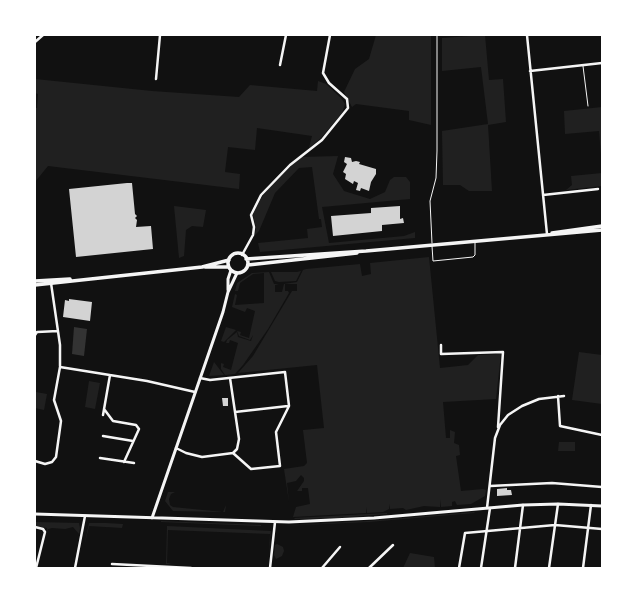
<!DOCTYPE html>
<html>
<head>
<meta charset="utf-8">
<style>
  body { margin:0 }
  #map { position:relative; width:637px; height:603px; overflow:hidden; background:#111; font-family:Ubuntu,sans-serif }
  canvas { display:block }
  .frame { position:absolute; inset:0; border:36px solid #fff; pointer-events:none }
</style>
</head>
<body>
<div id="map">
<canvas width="637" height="603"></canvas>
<div class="frame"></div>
</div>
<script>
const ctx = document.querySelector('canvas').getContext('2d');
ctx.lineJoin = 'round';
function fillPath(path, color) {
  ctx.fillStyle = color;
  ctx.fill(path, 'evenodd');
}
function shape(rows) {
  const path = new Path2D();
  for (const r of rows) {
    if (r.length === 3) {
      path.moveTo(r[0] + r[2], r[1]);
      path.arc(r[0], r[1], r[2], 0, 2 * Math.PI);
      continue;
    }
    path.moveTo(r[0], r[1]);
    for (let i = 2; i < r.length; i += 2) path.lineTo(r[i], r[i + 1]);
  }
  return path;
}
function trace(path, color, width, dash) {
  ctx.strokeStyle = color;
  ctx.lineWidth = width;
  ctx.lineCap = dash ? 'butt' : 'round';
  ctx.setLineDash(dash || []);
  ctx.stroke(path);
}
fillPath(shape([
  [376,35,431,35,431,125,409,120,409,111,356,104,352,107,344,92,355,69,369,59],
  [485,35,489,80,503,79,506,122,488,125,492,191,469,191,460,185,443,185,442,131,488,124,481,67,442,71,442,38],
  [35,79,152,91,239,97,250,85,317,91,318,81,326,84,341,98,345,104,342,113,321,138,309,148,312,136,257,128,255,150,228,147,225,172,240,174,239,189,48,166,35,182,35,108,37,108,38,94,35,93],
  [602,107,602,167,599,131,565,134,564,111],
  [338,156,333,174,344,191,370,199,385,192,390,180,394,177,406,177,410,182,410,199,322,207,329,243,404,236,415,232,415,238,260,252,258,243,308,238,307,229,322,227,321,219,319,219,312,167,299,168,275,193,259,231,255,235,256,227,253,215,256,206,269,187,301,157],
  [602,173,602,186,566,190,572,185,571,176],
  [174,206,206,210,203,227,192,226,186,230,184,256,179,258],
  [429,257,440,368,468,365,478,355,501,354,496,399,443,402,446,438,450,438,450,430,455,432,454,443,459,445,460,455,456,456,461,491,483,489,486,490,485,496,471,504,457,505,455,501,452,502,452,506,441,507,440,499,440,507,424,506,406,510,403,508,390,509,389,504,389,509,383,512,367,513,366,507,366,513,293,517,296,507,310,504,308,488,302,488,302,491,297,491,304,481,304,478,301,475,296,481,287,483,289,502,284,469,304,466,307,463,303,430,324,428,317,365,238,373,253,356,292,291,297,291,297,284,285,284,285,291,288,291,289,293,268,329,243,365,235,374,225,375,221,369,221,363,224,364,223,367,231,370,238,343,230,340,229,343,226,343,227,340,237,332,238,337,251,341,253,335,250,340,239,336,237,331,241,332,240,335,249,338,255,311,247,308,245,312,232,307,235,294,237,295,235,305,264,303,264,273,253,274,240,283,238,291,235,291,237,283,252,273,269,272,274,284,279,284,275,285,275,292,282,292,284,284,297,282,303,270,306,269,360,264,362,276,371,274,370,263],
  [301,271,296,281,279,282,275,281,271,272,297,272],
  [226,327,236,330,224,342,221,341],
  [579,352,602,355,602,404,572,400],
  [214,362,224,375,209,376],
  [89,381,100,383,95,409,85,407],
  [36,392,47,394,44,410,35,408],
  [559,442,575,442,575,451,558,451],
  [168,492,175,492,171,494,169,499,170,505,173,507,223,512,226,505,225,512,173,511,165,501],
  [475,512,474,513,368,522,279,526,368,521],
  [387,513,387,514,338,518,295,519,294,518],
  [161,521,261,525,261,526,161,522],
  [35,522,79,523,80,528,79,534,73,527,65,529,52,528,48,529,48,532,47,528,35,526],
  [89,523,106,523,123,524,122,528,89,526,84,547],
  [167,526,271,531,269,555,270,534,168,530,167,563,172,564,166,564],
  [277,544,283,547,284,551,282,556,276,559,274,555,275,545],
  [410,553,434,557,435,568,403,568]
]), '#202020');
fillPath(shape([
  [74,327,87,329,84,356,72,354]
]), '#333');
fillPath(shape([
  [345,157,351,158,352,162,356,161,360,162,359,164,376,169,376,174,371,182,369,191,361,188,360,191,356,190,358,183,354,181,353,184,345,179,346,174,343,172,347,164,344,162],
  [127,183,132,183,135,214,137,216,135,218,137,220,136,227,151,226,153,249,76,257,69,189],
  [400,206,400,219,403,218,404,223,382,225,382,231,333,236,331,216,371,213,371,208],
  [69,299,92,302,90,321,63,317,65,300,69,301],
  [222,398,228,398,228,406,223,406],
  [507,488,507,490,511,490,512,495,497,496,497,489]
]), '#d3d3d3');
trace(shape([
  [583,66,588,106],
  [432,243,430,201,436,178,437,151,437,35],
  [432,246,433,261,473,257,475,255,475,243]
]), '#f5f5f5', 1);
trace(shape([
  [527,35,547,234],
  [35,42,43,35],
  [280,65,286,35],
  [530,71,602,63],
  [156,79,160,35],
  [543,195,598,189],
  [242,255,253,235,254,227,251,215,261,195,290,165,322,140,348,108,347,99,329,83,323,73,330,35],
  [51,283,60,345,60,366],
  [35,335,37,332,58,331],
  [441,345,441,354,503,352,498,427],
  [230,378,239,439,237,449,233,453],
  [558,396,560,426,602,435],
  [104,409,113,421,136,425,139,429,124,462],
  [235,412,288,406],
  [103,415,110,375],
  [103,436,133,441],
  [176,448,186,453,202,457,233,453,251,469,280,466,276,432,289,406,285,372,210,380,200,378],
  [100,458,134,463],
  [35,461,45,464,52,462,56,457,61,421,54,400,60,367,147,381,195,392],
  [490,486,552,483,602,487],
  [487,508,495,438,500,425,508,415,522,406,539,399,564,396],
  [35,527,43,529,45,532,36,568],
  [112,564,191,568],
  [75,568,85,516],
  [270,568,275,522],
  [322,568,340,547],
  [369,568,393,545],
  [459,568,465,533,555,525,602,529],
  [481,568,490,508],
  [515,568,523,505],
  [549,568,558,504],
  [583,568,591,505]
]), '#f5f5f5', 2.5);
trace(shape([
  [228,290,228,279,231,270],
  [35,514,289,522,374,518,523,505,558,504,602,506],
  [152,518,223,312,228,292,237,273]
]), '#f5f5f5', 3);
trace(shape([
  [552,233,602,226],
  [238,263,10],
  [246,259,366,251,602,230],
  [248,265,357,253],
  [205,267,229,267],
  [35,281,70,279],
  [35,285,202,267,229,260]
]), '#f5f5f5', 3.5);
</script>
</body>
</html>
